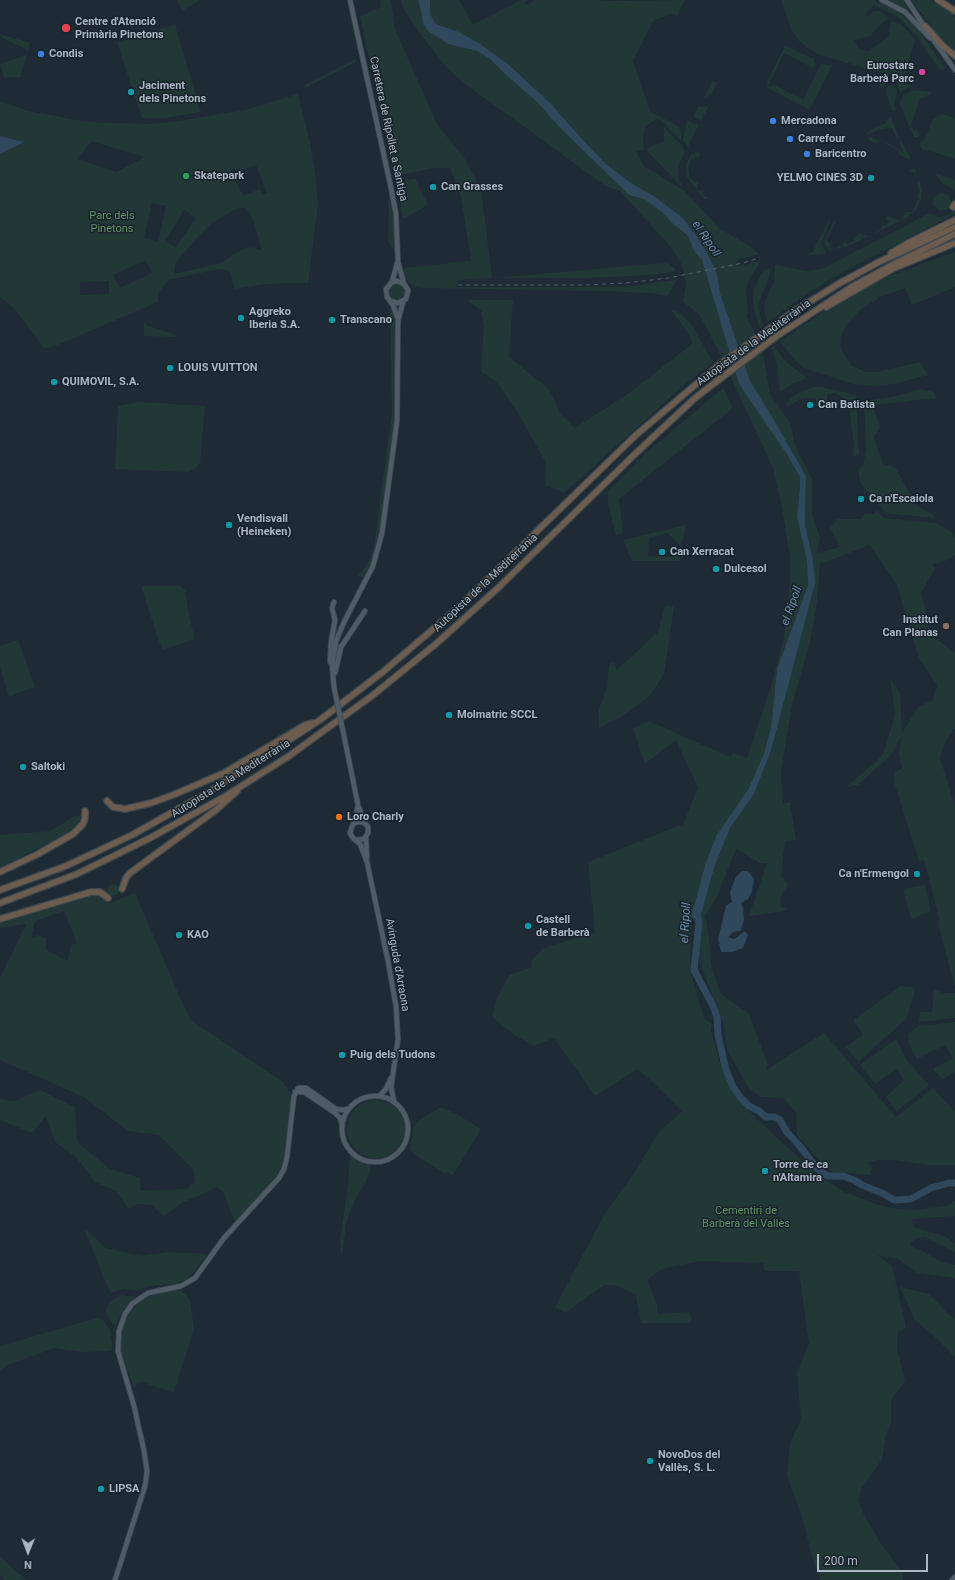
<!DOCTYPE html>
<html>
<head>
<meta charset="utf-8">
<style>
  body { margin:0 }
  #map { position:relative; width:955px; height:1580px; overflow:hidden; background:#1e2b35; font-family:Roboto,sans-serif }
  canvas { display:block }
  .north { position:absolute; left:8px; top:1532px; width:40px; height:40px; -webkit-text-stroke:3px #17222a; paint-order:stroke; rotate:181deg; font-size:11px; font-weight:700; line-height:16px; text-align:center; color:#abb8c3 }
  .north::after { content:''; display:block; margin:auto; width:14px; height:18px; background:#abb8c3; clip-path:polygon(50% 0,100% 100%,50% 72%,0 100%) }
  .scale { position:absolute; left:817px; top:1554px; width:111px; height:18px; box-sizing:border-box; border:2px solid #abb8c3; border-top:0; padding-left:5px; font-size:12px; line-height:14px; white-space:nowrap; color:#abb8c3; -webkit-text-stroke:3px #17222a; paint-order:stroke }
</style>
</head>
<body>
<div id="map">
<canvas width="955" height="1580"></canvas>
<div class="north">N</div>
<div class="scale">200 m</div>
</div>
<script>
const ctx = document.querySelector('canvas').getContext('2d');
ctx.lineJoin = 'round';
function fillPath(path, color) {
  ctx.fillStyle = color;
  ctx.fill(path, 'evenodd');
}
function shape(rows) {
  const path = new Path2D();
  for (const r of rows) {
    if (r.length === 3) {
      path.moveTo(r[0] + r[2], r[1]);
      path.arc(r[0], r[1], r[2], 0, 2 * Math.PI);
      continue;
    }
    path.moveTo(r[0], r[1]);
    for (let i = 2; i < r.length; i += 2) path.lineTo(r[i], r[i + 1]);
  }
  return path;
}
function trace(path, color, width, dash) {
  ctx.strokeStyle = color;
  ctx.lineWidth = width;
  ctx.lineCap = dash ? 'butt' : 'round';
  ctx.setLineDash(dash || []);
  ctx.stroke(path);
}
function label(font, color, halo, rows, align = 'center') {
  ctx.font = font + ' Roboto,sans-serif';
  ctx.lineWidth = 3;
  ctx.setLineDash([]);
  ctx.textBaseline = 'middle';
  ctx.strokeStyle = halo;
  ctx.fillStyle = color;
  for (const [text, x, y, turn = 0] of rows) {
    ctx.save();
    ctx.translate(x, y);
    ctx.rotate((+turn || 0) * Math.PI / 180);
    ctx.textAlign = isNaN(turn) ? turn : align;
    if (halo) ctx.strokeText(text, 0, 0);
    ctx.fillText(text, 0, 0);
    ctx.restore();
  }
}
fillPath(shape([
  [177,0,200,0,182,11],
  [348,0,360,50,388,183,393,215,395,252,388,241,388,237,389,190],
  [380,0,391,0,395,29,437,124,465,159,481,189,492,278,458,280,456,287,624,287,676,280,668,296,650,293,599,291,422,288,414,287,404,277,404,268,471,261,461,196,450,168,434,168,394,176,360,16,381,7],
  [401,0,418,0,421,10,424,26,430,32,448,44,477,51,490,59,505,74,538,103,562,130,629,195,646,200,662,212,672,223,688,236,694,251,702,260,739,384,786,453,800,477,800,486,797,517,807,561,808,585,777,669,771,728,764,753,749,788,716,836,705,865,691,918,690,971,704,1018,712,1024,711,1031,723,1073,735,1095,754,1116,814,1172,842,1191,878,1205,893,1208,913,1210,945,1206,955,1201,955,1216,912,1219,913,1227,944,1236,955,1243,955,1252,925,1237,915,1239,910,1245,945,1263,955,1265,955,1278,918,1273,898,1259,877,1255,892,1266,906,1327,897,1334,897,1348,905,1381,891,1400,891,1423,886,1434,882,1459,862,1488,858,1499,864,1515,880,1542,903,1573,903,1580,821,1580,812,1557,802,1516,787,1476,790,1443,801,1420,797,1372,809,1344,799,1271,765,1271,762,1263,700,1261,662,1269,647,1280,657,1304,657,1314,689,1312,691,1316,691,1323,641,1323,636,1295,615,1285,605,1285,589,1295,566,1313,555,1307,604,1215,634,1173,659,1132,682,1111,648,1078,637,1069,595,1096,554,1038,534,1046,513,1034,492,1017,497,998,509,975,532,967,531,961,543,948,595,933,588,862,683,824,698,788,676,740,645,764,633,729,649,721,730,757,730,758,733,753,747,758,772,683,784,637,790,585,790,558,782,508,773,468,719,352,699,314,683,302,686,285,682,265,671,247,619,190,610,188,601,183,566,157,465,84,448,69,422,36,403,8],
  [430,0,459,0,473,25,521,0,526,0,524,4,528,5,534,0,596,0,608,1,685,0,677,16,672,13,653,21,633,61,650,111,678,126,681,130,681,141,661,120,657,119,645,126,643,141,644,150,636,151,645,167,685,191,719,228,753,248,759,254,737,260,739,266,761,261,749,280,746,290,748,314,746,316,760,344,764,359,770,394,791,424,795,446,812,479,812,514,820,538,817,553,840,547,830,528,838,519,860,519,865,514,874,514,877,511,884,518,936,523,952,532,955,537,955,555,943,562,933,564,935,568,921,593,926,610,925,620,934,637,955,653,955,728,945,742,940,758,955,806,955,987,938,924,939,918,924,860,919,861,894,782,894,773,902,768,899,753,902,735,891,755,858,785,846,787,880,758,886,746,895,714,890,678,900,693,902,733,918,707,933,700,937,685,919,658,897,585,870,545,820,564,817,602,810,642,792,705,781,773,783,804,790,802,796,840,785,841,781,875,788,885,780,898,781,907,789,908,778,913,777,912,749,916,767,863,760,863,736,849,717,896,704,918,707,922,712,969,721,994,749,1014,768,1065,766,1070,824,1033,896,1117,933,1088,955,1112,955,1165,930,1165,895,1160,878,1160,867,1163,872,1167,870,1175,829,1171,797,1135,796,1112,783,1098,761,1097,748,1087,728,1052,723,1024,699,960,700,918,715,865,730,828,754,794,771,752,814,583,813,560,805,525,806,476,748,378,720,293,717,273,702,243,683,218,655,197,631,183,606,164,583,140,550,103,508,64,479,43,459,32,436,24,430,14],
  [781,0,875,0,888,6,912,22,946,68,942,70,938,68,916,36,903,22,895,15,874,5,865,15,870,17,872,12,879,11,889,18,882,23,870,36,854,40,860,50,869,51,888,37,891,22,901,24,915,40,904,79,820,55,808,48,799,41,792,31],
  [888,0,929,0,952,13,955,18,955,51,938,36,927,20,914,5,904,2,908,11],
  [175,25,201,112,164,118,142,118,117,42],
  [0,34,30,43,28,50,0,37],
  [784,45,814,59,816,66,813,68,784,53,769,84,766,85,784,48,783,46],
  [27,55,20,77,4,78,0,64],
  [355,59,356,62,305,88,304,85],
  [821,64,832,65,811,107,808,109,766,87,774,85,803,100],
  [874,75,914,86,914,87,908,88,900,92,897,83,889,81,882,88,873,76],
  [712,81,717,83,711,94,703,100],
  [890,85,894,86,897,91,894,104,896,110,893,112,886,93,887,87],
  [913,90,930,92,931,94,920,99,911,125,914,131,917,130,918,134,921,133,921,134,917,137,914,137,900,104,903,95],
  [298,94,310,143,316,179,318,205,308,283,267,284,234,289,231,273,223,269,218,269,169,280,158,293,158,302,55,346,44,348,14,308,0,297,0,154,23,142,0,136,0,101,28,111,82,121,107,123,153,124,185,120,245,110],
  [91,141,145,157,116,172,78,159],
  [256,165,267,193,262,195,260,189,243,196,230,170,234,168,237,172],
  [152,203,166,206,158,242,144,238],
  [238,208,246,208,253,218,262,251,252,247,246,248,233,254,222,263,174,274,176,262,199,236,213,222],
  [184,210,196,218,175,248,166,240],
  [146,260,152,273,120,288,113,275],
  [109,281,109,294,80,295,80,282],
  [709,106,701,121,694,116,698,107],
  [942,114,955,118,955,158,953,158,922,149,919,144,925,139,933,119],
  [889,117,891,117,899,138,897,139,892,128,882,129,867,135,868,131,886,123],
  [687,120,695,125,699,124,688,147,687,147,683,139],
  [664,126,668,132,681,144,685,152,679,164,678,176,682,187,646,150,653,145,664,143],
  [870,137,890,144,904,153,899,142,901,141,910,157,909,160,899,154,898,150,881,141,874,143,870,141,868,139],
  [696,152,701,153,698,158,696,157,694,160,692,158,687,169,689,170,689,178,698,183,697,189,704,192,703,195,709,198,707,199,704,199,686,176,686,165,691,155],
  [912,169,915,169,917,174,922,189,921,199,917,208,908,217,870,236,881,229,883,225,886,226,889,221,886,219,888,216,898,220,902,219,905,212,912,212,919,198,917,196,920,190,918,187,919,185,916,184,919,179,917,174,909,171],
  [935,173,955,180,955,190,942,183],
  [415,178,428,205,403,219,397,183],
  [942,202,9],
  [955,209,955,214,843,272,808,293,768,322,764,309,765,302,774,281,775,265,807,271,822,269,930,213,939,217,945,216,950,214],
  [829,220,830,221,821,243,826,253,807,256,810,252,812,253],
  [834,221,836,221,827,240,831,245,829,247,834,250,839,246,842,247,844,242,849,244,851,241,853,242,858,233,869,236,850,245,837,249,832,250,826,247,824,242],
  [955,252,955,287,912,305,905,288,880,297,860,310,846,325,841,336,840,345,843,353,851,365,865,372,876,372,920,362,928,375,894,384,874,386,853,384,804,368,793,358,780,342,829,308,856,293,886,277],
  [663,263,670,264,676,271,652,275,585,278,496,278],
  [770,268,770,275,760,300,758,307,763,325,760,328,754,310,753,291,760,276,765,270],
  [397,292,9],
  [467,300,513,300,509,357,549,389,561,415,575,428,629,393,692,344,690,336,670,308,683,315,693,327,713,362,685,384,564,493,545,485,546,463,517,411,497,383,481,371,484,325,481,310],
  [390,304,393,307,396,317,397,411,381,528,373,560,363,578,358,576,369,561,374,547,392,413],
  [145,322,148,326,177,335,176,337,144,336,144,323],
  [774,346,785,361,807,378,792,384,780,393,776,361,771,348],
  [813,387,821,387,856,395,859,455,853,456,854,446,849,407,843,398,835,393,828,394,825,408,821,405,816,406,816,398,802,398,787,407,785,403,797,394],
  [723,388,733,408,619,499,623,533,616,535,608,504,608,491,646,453],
  [921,389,934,392,937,398,873,405,880,427,874,437,883,464,895,467,916,505,933,515,934,518,892,514,885,512,860,482,858,470,863,465,866,450,864,406,866,401,891,397],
  [140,402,205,406,200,463,196,468,188,472,115,469,118,406],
  [686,525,681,546,667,533,649,538,648,556,665,557,681,556,679,561,632,561,623,540],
  [141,586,180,586,185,590,189,616,195,639,162,650],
  [665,605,674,607,664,674,650,696,622,716,599,728,599,709,607,688,609,665,614,662,617,670,658,632],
  [18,640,35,687,9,696,0,668,0,646],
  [82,814,77,827,59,838,0,867,0,835,50,831,72,818],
  [113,890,6],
  [925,885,931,911,911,919,903,889],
  [135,893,182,1002,191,1020,283,1082,289,1091,291,1099,282,1170,274,1181,235,1222,223,1192,217,1187,180,1204,164,1216,151,1205,137,1204,129,1209,116,1191,95,1182,75,1156,55,1142,46,1116,32,1133,0,1120,0,1099,14,1101,40,1090,75,1107,77,1142,110,1169,140,1178,141,1191,187,1189,195,1182,193,1169,159,1135,128,1131,84,1097,0,1060,0,978,26,924,0,928,0,922,85,897,97,895,110,903],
  [64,911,77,943,71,945,68,961,46,950,46,938,38,935,31,938,35,921],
  [901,986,913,987,915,990,908,1014,906,1019,858,1062,846,1047,863,1034,853,1020],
  [934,990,944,993,955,993,955,1018,919,1022,920,1012,932,1012],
  [955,1022,955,1072,942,1079,933,1069,953,1058,945,1045,917,1059,909,1045,908,1034,918,1026],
  [896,1039,906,1059,929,1085,897,1111,886,1097,904,1080,896,1069,875,1084,860,1065],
  [376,1129,29],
  [441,1107,460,1116,481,1129,453,1175,447,1172,446,1174,418,1157,410,1150,413,1128,417,1122],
  [350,1154,360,1161,370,1165,371,1169,365,1183,358,1194,350,1211,346,1224,342,1255,341,1253,340,1238,348,1186],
  [84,1228,106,1248,141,1256,169,1252,207,1254,188,1279,174,1284,149,1286,137,1291,123,1289,110,1293],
  [900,1287,929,1294,949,1315,955,1318,955,1357,935,1337,915,1320],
  [171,1290,178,1290,186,1294,190,1300,194,1329,178,1379,178,1384,174,1387,175,1393,142,1382,137,1383,135,1388,140,1405,121,1352,120,1342,122,1328,132,1309,139,1302,159,1292],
  [121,1295,135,1297,125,1308,115,1327,107,1315,106,1310,109,1302],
  [97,1318,102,1319,110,1330,113,1349,110,1351,82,1352,54,1348,8,1365,0,1371,0,1346],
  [0,1556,18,1573,27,1580,5,1580,0,1575]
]), '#213836');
fillPath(shape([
  [418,0,430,0,430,14,436,24,459,32,479,43,508,64,550,103,583,140,606,164,631,183,655,197,683,218,702,243,717,273,720,293,750,381,771,415,806,476,805,525,813,560,815,583,771,751,754,794,730,828,715,865,700,918,691,918,705,865,716,836,749,788,764,753,771,728,777,669,808,585,807,561,797,517,800,486,800,477,786,453,739,384,702,260,694,251,688,236,672,223,662,212,646,200,629,195,562,130,538,103,505,74,490,59,477,51,448,44,428,31,423,24,421,10],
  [0,136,24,142,0,154],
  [742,871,748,871,754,879,752,891,748,899,741,903,743,908,744,919,741,930,732,933,728,937,734,939,745,931,748,935,743,948,732,952,721,952,718,939,726,906,732,902,730,892,736,877]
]), '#2f485b');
trace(shape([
  [696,909,699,923,694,970,712,1004,717,1017,718,1035,726,1070,733,1087,740,1097,749,1106,759,1111,766,1117,775,1117,780,1120,786,1131,798,1144,820,1172,828,1176,843,1176,854,1180,862,1185,882,1193,894,1200,911,1199,931,1188,949,1183,955,1183]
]), '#2f485b', 7);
const major = shape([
  [350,0,391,188,396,214,398,262,404,284],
  [882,0,905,12,930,38],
  [907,0,926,29],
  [930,35,955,70],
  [392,282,397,264],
  [390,301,398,303,406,299,408,290,404,284,397,281,392,282,386,289,387,297,393,305,398,319],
  [330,662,331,642,335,620,332,608,334,602],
  [335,673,341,647,365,611],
  [334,687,332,665,336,641,344,622,373,566,382,533,397,421,398,321,403,302],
  [344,736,358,805,365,823],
  [355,822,358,805],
  [366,837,367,858],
  [356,840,364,839,368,833,368,826,362,822,357,822,353,824,350,833,353,838,360,844,367,862,388,961,396,1006,398,1039,391,1087,394,1101],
  [295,1092,304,1092,335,1113,340,1118,342,1125],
  [380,1095,386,1089,391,1078],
  [375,1129,33],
  [115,1580,145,1486,147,1471,144,1451,134,1406,118,1351,119,1331,125,1314,132,1304,148,1293,181,1286,195,1278,224,1238,279,1178,284,1169,287,1157,294,1096,298,1088,306,1088,336,1109,343,1110,348,1109],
  [952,1580,955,1577]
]);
const highway = shape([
  [938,0,955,11],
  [925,26,942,45,955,56],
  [953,207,955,204],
  [891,253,908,243,955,220],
  [826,307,892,269,955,243],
  [107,801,113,807,125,809,151,803,173,795,224,773,305,725,313,723],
  [0,872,38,854,73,834,83,824,85,818,85,811],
  [122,889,126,878,130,873,216,810,237,791],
  [0,890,66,866,132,835,212,790,320,720,384,671,460,606,636,435,720,364,793,312,840,283,879,262,955,227],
  [0,903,77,874,150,838,224,797,289,756,373,695,437,643,499,587,635,454,695,398,725,375,777,336,853,286,900,261,955,234],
  [0,919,91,892,100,892,108,898]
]);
trace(major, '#3b464f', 6);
trace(highway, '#3c4850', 8);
trace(major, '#4f5c66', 4.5);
trace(highway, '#6c5c4e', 5.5);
trace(shape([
  [458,285,585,285,626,283,668,278,738,264,760,258]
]), '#53626d', 1, [4, 4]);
const majorBridge = shape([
  [334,687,344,736]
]);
trace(majorBridge, '#3b464f', 6, []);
trace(majorBridge, '#4f5c66', 4.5);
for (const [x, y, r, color] of [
  [66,28,5,"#e0444e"],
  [41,54,4,"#3f7fe0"],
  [922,72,4,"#d1479c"],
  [131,92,4,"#0f9aa8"],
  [773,121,4,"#3f7fe0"],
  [790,139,4,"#3f7fe0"],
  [807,154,4,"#3f7fe0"],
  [186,176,4,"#2e9e5b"],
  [871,178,4,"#0f9aa8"],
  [433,187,4,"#0f9aa8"],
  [241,318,4,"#0f9aa8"],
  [332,320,4,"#0f9aa8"],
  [170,368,4,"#0f9aa8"],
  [54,382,4,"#0f9aa8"],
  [810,405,4,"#0f9aa8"],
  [861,499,4,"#0f9aa8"],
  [229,525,4,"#0f9aa8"],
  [662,552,4,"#0f9aa8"],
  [716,569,4,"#0f9aa8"],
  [946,626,4,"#8d6e63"],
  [449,715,4,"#0f9aa8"],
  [23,767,4,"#0f9aa8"],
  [339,817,4,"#e8710a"],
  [917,874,4,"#0f9aa8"],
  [528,926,4,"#0f9aa8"],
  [179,935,4,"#0f9aa8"],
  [342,1055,4,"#0f9aa8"],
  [765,1171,4,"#0f9aa8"],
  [650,1461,4,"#0f9aa8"],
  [101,1489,4,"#0f9aa8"]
]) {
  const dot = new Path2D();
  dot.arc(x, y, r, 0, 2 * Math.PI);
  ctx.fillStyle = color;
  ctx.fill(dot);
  trace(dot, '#17222a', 1.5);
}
label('bold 11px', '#abb8c3', '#17222a', [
  ["Centre d'Atenció",75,22],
  ["Primària Pinetons",75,35],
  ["Condis",49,54],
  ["Eurostars",914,66,"right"],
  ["Barberà Parc",914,79,"right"],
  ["Jaciment",139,86],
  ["dels Pinetons",139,99],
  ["Mercadona",781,121],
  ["Carrefour",798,139],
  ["Baricentro",815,154],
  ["Skatepark",194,176],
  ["YELMO CINES 3D",863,178,"right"],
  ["Can Grasses",441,187],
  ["Aggreko",249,312],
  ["Iberia S.A.",249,325],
  ["Transcano",340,320],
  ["LOUIS VUITTON",178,368],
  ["QUIMOVIL, S.A.",62,382],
  ["Can Batista",818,405],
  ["Ca n'Escaiola",869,499],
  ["Vendisvall",237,519],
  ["(Heineken)",237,532],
  ["Can Xerracat",670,552],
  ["Dulcesol",724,569],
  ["Institut",938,620,"right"],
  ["Can Planas",938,633,"right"],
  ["Molmatric SCCL",457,715],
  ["Saltoki",31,767],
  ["Loro Charly",347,817],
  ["Ca n'Ermengol",909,874,"right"],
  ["Castell",536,920],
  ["de Barberà",536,933],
  ["KAO",187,935],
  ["Puig dels Tudons",350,1055],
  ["Torre de ca",773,1165],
  ["n'Altamira",773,1178],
  ["NovoDos del",658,1455],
  ["Vallès, S. L.",658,1468],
  ["LIPSA",109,1489]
], 'left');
label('11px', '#abb8c3', '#17222a', [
  ["Carretera de Ripollet a Santiga",388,129,78],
  ["Autopista de la Mediterrània",754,343,-36],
  ["Autopista de la Mediterrània",486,583,-43],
  ["Autopista de la Mediterrània",231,779,-32],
  ["Avinguda d'Arraona",397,965,80]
]);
label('11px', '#639466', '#17222a', [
  ["Parc dels",112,216],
  ["Pinetons",112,229],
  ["Cementiri de",746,1211],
  ["Barberà del Vallès",746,1224]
]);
label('italic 12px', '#6a8fa9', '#17222a', [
  ["el Ripoll",706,239,56],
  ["el Ripoll",792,606,-70],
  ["el Ripoll",686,923,-87]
]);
</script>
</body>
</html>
